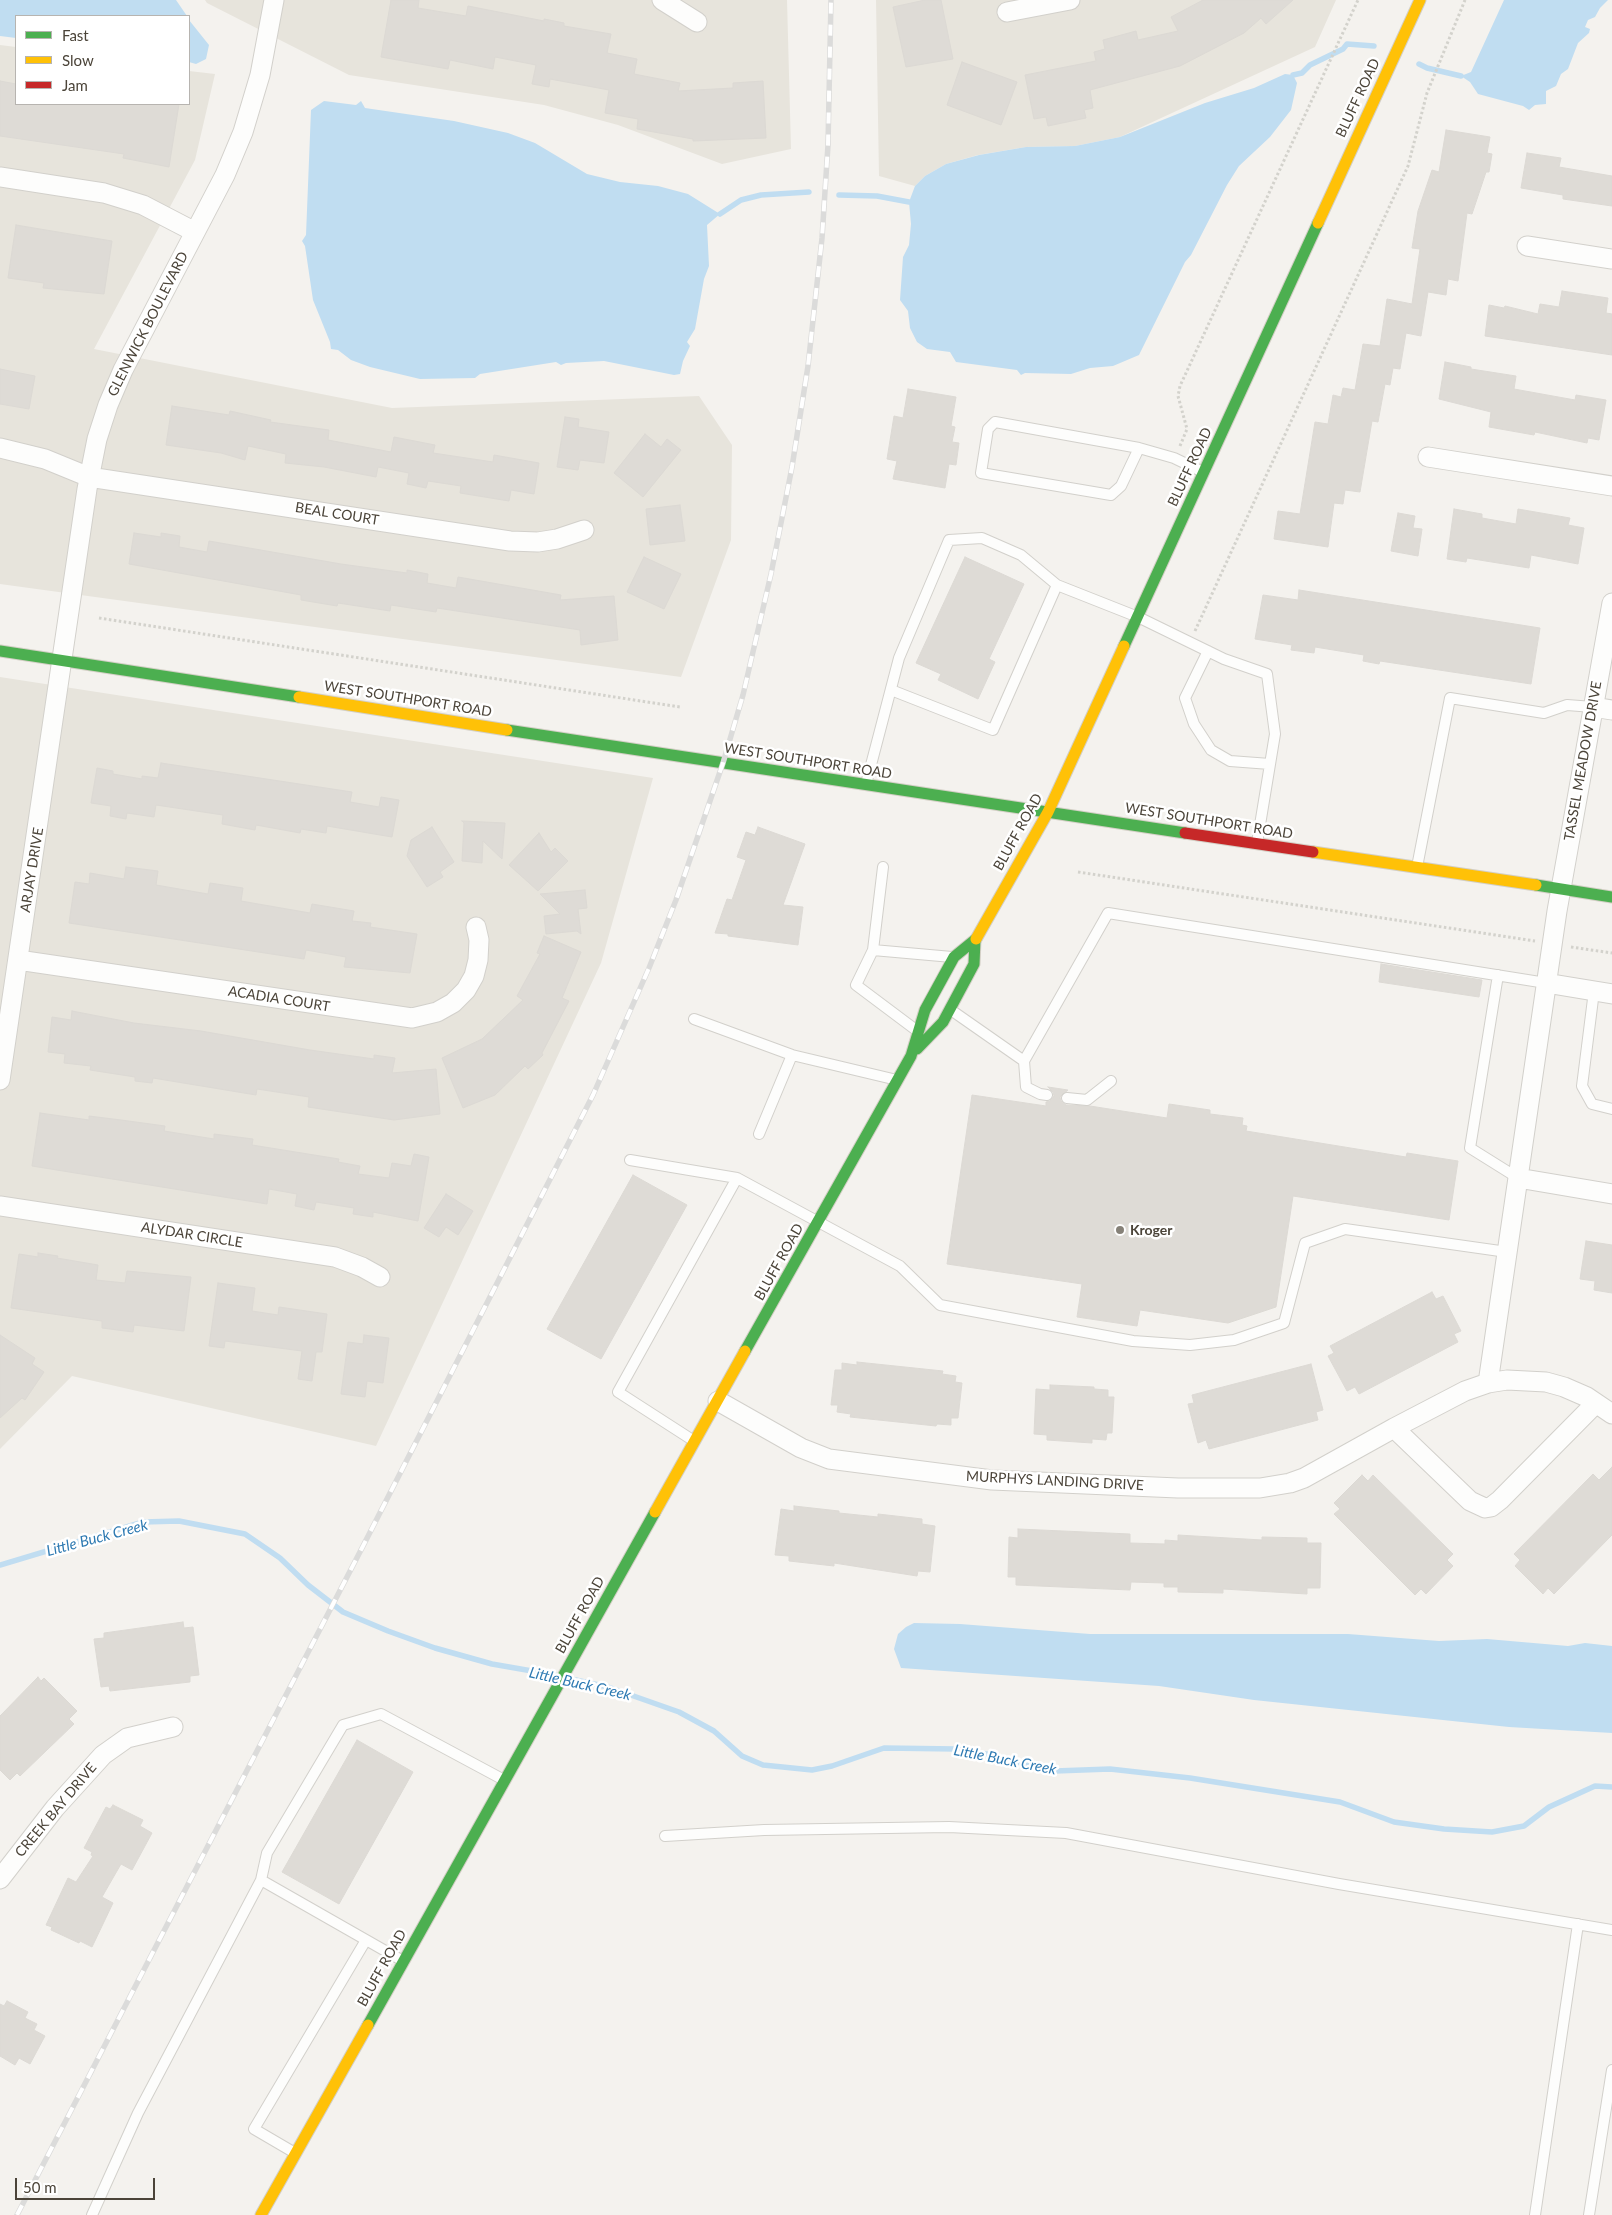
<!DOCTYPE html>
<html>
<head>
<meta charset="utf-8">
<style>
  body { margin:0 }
  #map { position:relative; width:1612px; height:2215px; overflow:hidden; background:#f4f2ee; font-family:Lato,sans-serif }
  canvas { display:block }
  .legend { position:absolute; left:15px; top:15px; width:175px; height:90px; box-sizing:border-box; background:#fff; border:1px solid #b7b4b0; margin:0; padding:6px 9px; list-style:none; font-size:15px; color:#4b4439 }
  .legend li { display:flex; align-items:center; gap:10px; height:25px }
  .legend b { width:25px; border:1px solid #b7b4b0 }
  .scale { position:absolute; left:15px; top:2178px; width:140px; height:22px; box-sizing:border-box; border:2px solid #4b4439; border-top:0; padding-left:6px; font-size:15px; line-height:18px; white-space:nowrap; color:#4b4439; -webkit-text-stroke:4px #fff; paint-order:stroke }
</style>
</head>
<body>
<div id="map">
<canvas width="1612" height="2215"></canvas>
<ul class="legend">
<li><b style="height:6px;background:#4caf50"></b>Fast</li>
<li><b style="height:6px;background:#ffc107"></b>Slow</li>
<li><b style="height:6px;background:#c62828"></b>Jam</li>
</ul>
<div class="scale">50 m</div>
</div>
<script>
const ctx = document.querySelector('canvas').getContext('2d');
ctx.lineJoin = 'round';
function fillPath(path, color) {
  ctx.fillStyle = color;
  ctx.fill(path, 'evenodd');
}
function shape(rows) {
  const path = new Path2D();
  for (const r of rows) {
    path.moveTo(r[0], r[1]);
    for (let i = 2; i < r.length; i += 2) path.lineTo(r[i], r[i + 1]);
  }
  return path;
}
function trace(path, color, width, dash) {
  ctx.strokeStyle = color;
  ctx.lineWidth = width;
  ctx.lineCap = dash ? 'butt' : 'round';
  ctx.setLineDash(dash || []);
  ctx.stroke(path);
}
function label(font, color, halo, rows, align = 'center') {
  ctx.font = font + ' Lato,sans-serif';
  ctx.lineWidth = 5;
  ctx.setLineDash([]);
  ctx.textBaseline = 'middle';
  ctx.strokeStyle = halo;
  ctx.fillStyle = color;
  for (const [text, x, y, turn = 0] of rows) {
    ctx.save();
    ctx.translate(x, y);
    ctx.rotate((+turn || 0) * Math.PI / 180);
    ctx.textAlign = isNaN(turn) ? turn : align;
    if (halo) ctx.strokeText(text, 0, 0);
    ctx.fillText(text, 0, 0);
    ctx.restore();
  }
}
fillPath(shape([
  [205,0,787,0,791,149,722,164,618,125,544,105,349,75,207,3],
  [876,0,1336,0,1315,47,1120,137,1075,146,1026,147,978,155,946,164,925,176,915,186,879,176],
  [0,45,16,47,16,104,189,104,189,71,215,74,195,160,94,349,392,408,699,396,732,445,731,540,681,677,0,584],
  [0,677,653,778,601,963,376,1446,72,1376,0,1449]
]), '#e7e4dc');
fillPath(shape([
  [0,0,176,0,187,16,16,16,16,38,0,36],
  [1504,0,1608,0,1600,8,1595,17,1588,20,1585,27,1590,29,1589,33,1578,43,1568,69,1561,74,1556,86,1546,91,1546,104,1535,105,1529,110,1523,106,1478,94,1470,82,1461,76,1471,72],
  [189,20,209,45,206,59,196,64,189,62],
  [1285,74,1293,75,1297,83,1291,110,1270,137,1239,166,1227,185,1191,255,1185,262,1139,355,1113,366,1090,368,1071,374,1025,373,1021,375,1017,370,956,362,950,352,927,349,917,342,910,328,908,311,900,300,903,257,909,245,911,224,909,202,915,186,925,176,946,164,979,155,1026,147,1075,146,1120,137,1205,103,1254,88],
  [324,101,356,105,361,101,365,108,454,121,508,133,535,143,587,174,620,182,658,186,688,194,720,214,707,225,709,266,704,279,695,329,687,342,690,346,683,361,680,374,674,375,604,361,566,363,561,365,556,362,480,374,475,378,420,379,370,367,351,360,338,350,331,349,330,342,313,300,305,246,302,241,306,235,311,110],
  [914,1623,960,1624,1090,1634,1348,1634,1439,1641,1487,1639,1568,1646,1585,1643,1612,1646,1612,1733,1509,1727,1254,1700,1159,1686,901,1668,894,1649,898,1634,906,1627]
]), '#c0ddf1');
trace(shape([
  [1419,64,1427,68,1461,76],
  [1293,75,1302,73,1310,65,1343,49,1347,44,1374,46],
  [839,195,877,196,909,202],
  [720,214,741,200,761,195,809,192],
  [0,1565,143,1522,179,1521,245,1534,280,1558,308,1585,343,1612,388,1631,435,1648,492,1664,555,1675],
  [571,1679,608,1687,679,1712,714,1731,742,1756,763,1765,812,1770,832,1766,884,1748,956,1749,998,1756,1033,1767,1055,1771,1110,1769,1190,1778,1340,1802,1394,1822,1444,1829,1492,1832,1524,1826,1549,1807,1595,1786,1612,1787]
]), '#c0ddf1', 5.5);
const building = shape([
  [391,0,419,0,418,8,466,16,468,6,544,21,544,19,564,23,564,26,611,34,607,53,637,59,634,74,680,83,678,91,733,88,733,83,763,81,766,138,693,141,693,139,637,129,638,119,605,113,609,90,550,79,549,87,532,84,536,65,495,57,493,69,450,60,448,69,381,57,391,0],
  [925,0,941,0,953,59,906,67,893,7,925,0],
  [1203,0,1293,0,1266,24,1261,18,1244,33,1180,66,1090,90,1093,108,1084,110,1086,118,1048,126,1046,117,1034,119,1025,75,1096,61,1094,52,1105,49,1103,40,1136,31,1138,40,1178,31,1171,17,1203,0],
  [962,62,1017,82,1001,125,947,105,962,62],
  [0,81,16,84,16,104,179,104,169,167,123,158,124,154,0,136,0,81],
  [1446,130,1490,137,1487,153,1492,154,1489,172,1486,172,1472,214,1467,213,1458,281,1448,279,1446,295,1428,292,1421,336,1406,333,1400,369,1393,368,1390,385,1385,384,1378,422,1372,421,1360,492,1345,490,1343,504,1334,503,1328,547,1274,539,1278,511,1300,514,1315,422,1328,424,1333,395,1341,397,1343,388,1355,390,1363,344,1380,346,1387,299,1412,304,1420,249,1412,248,1418,211,1432,170,1439,172,1446,130],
  [1527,153,1561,158,1559,167,1612,176,1612,206,1563,199,1563,195,1521,188,1527,153],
  [16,225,112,241,104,294,43,288,44,283,8,278,16,225],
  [1562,291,1608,298,1606,313,1612,314,1612,355,1485,336,1489,305,1504,308,1505,306,1538,314,1540,304,1559,307,1562,291],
  [1445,362,1471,367,1471,369,1516,376,1514,389,1575,400,1576,395,1606,400,1599,440,1588,438,1587,443,1535,432,1534,435,1489,427,1491,412,1439,399,1445,362],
  [0,369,35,376,29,409,0,404,0,369],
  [908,389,956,397,951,426,955,427,952,442,959,443,956,465,949,464,945,488,893,479,897,461,887,459,894,416,903,418,908,389],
  [172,406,229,415,230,411,271,420,270,422,329,430,328,440,391,452,394,437,435,445,433,453,493,462,494,455,539,463,534,494,511,490,509,501,460,493,461,486,428,481,426,488,407,484,409,473,378,467,376,477,324,467,285,463,286,454,248,446,245,460,221,453,166,445,172,406],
  [565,417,579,419,578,427,609,432,604,463,580,460,578,470,557,467,565,417],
  [645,434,661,447,667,439,681,450,643,497,614,473,645,434],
  [680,505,685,541,650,545,646,509,680,505],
  [1454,509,1482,514,1482,518,1516,524,1518,509,1570,518,1568,525,1584,528,1578,564,1531,555,1529,568,1467,558,1466,562,1447,559,1454,509],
  [1398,513,1415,516,1413,528,1422,529,1418,556,1391,551,1398,513],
  [134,533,161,537,161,533,180,536,179,547,207,552,209,541,341,564,407,573,407,570,428,574,427,583,456,588,458,577,561,595,560,600,614,596,618,640,581,645,580,630,437,608,436,612,391,605,390,611,338,603,337,606,301,600,301,595,129,564,134,533],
  [644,557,681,574,664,609,627,592,644,557],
  [965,557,1024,584,989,659,995,662,978,699,938,680,941,674,916,663,965,557],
  [1299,590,1540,628,1531,684,1380,661,1379,664,1363,661,1364,655,1315,647,1314,653,1291,650,1292,645,1255,639,1263,595,1298,600,1299,590],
  [161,763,352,792,350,802,379,807,381,797,399,800,392,837,327,826,326,833,301,829,300,833,256,825,255,830,222,824,223,815,156,805,154,817,127,813,126,819,110,816,111,806,91,803,97,768,113,771,113,774,142,779,142,776,158,778,161,763],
  [462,821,505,823,502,859,483,841,482,863,462,861,464,823,462,821],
  [432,827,454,862,440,872,443,877,427,887,407,856,411,840,432,827],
  [758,827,805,844,783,905,803,907,798,945,728,936,728,934,715,933,727,899,732,900,746,860,737,857,746,832,755,835,758,827],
  [539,833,551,852,555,848,568,861,538,891,509,865,539,833],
  [126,867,158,871,156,885,208,894,210,883,243,888,241,901,310,913,312,904,354,911,352,921,371,923,370,927,417,934,410,973,344,967,346,957,306,950,304,959,69,923,75,882,89,884,90,873,124,879,126,867],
  [585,890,587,908,578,909,581,934,577,931,546,934,544,916,560,914,540,894,585,890],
  [544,936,581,952,562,998,569,1001,542,1053,543,1055,528,1069,525,1066,495,1095,463,1108,442,1058,482,1039,523,1000,517,996,540,954,537,953,544,936],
  [1381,964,1482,980,1479,997,1379,982,1381,964],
  [72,1011,134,1023,201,1031,310,1050,374,1059,374,1055,395,1058,392,1073,436,1069,440,1114,394,1120,308,1107,309,1097,257,1089,256,1095,153,1078,152,1083,135,1081,135,1077,90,1070,91,1066,64,1063,65,1054,48,1052,52,1017,71,1020,72,1011],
  [1048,1087,1068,1090,1060,1097,1061,1101,1066,1105,1090,1106,1167,1118,1169,1104,1210,1110,1210,1114,1243,1118,1242,1125,1247,1126,1246,1131,1406,1157,1407,1153,1458,1161,1449,1220,1293,1196,1276,1307,1228,1323,1140,1310,1137,1326,1077,1317,1082,1284,947,1264,972,1095,1046,1106,1046,1102,1050,1101,1054,1096,1053,1092,1048,1087],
  [40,1113,89,1120,89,1116,121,1120,165,1126,164,1131,214,1139,214,1134,253,1139,252,1145,339,1159,338,1162,360,1166,358,1174,389,1178,392,1163,411,1166,414,1154,429,1157,418,1221,373,1212,373,1217,353,1214,354,1208,316,1202,314,1210,295,1206,297,1194,269,1189,267,1204,32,1166,40,1113],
  [633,1175,687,1205,601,1359,547,1329,633,1175],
  [446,1194,473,1211,458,1235,446,1227,439,1237,424,1228,446,1194],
  [1586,1241,1612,1245,1612,1293,1594,1290,1595,1281,1580,1279,1586,1241],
  [38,1253,58,1256,57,1258,98,1265,96,1280,125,1283,127,1271,191,1277,184,1331,134,1325,133,1332,102,1328,102,1321,11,1308,19,1254,38,1257,38,1253],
  [218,1283,255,1288,252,1311,278,1315,279,1307,327,1314,322,1352,316,1352,312,1381,298,1379,302,1351,225,1341,224,1348,209,1346,218,1283],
  [1432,1292,1436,1299,1443,1296,1461,1331,1454,1334,1458,1342,1359,1394,1355,1387,1347,1391,1328,1356,1334,1353,1330,1346,1432,1292],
  [0,1335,35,1358,32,1364,44,1372,25,1400,22,1398,0,1418,0,1335],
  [364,1335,389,1338,383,1383,367,1381,365,1397,341,1394,348,1342,363,1344,364,1335],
  [857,1362,943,1371,942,1374,956,1376,955,1382,962,1383,958,1418,951,1418,951,1425,937,1424,936,1426,850,1417,851,1414,837,1412,838,1405,831,1405,835,1370,842,1370,842,1363,857,1365,857,1362],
  [1311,1364,1323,1410,1316,1412,1318,1420,1209,1449,1206,1440,1198,1443,1188,1404,1194,1403,1192,1395,1311,1364],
  [1050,1385,1094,1387,1094,1389,1108,1390,1108,1397,1114,1397,1112,1433,1107,1433,1106,1440,1092,1439,1092,1443,1047,1440,1047,1435,1034,1434,1036,1389,1050,1390,1050,1385],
  [1612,1467,1612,1535,1554,1594,1548,1588,1543,1594,1515,1566,1520,1560,1514,1554,1593,1474,1599,1480,1612,1467],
  [1362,1475,1368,1481,1373,1475,1453,1554,1447,1560,1453,1566,1426,1594,1421,1589,1415,1595,1334,1514,1340,1509,1334,1503,1362,1475],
  [794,1506,839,1511,839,1513,878,1517,878,1514,922,1519,922,1524,935,1526,930,1572,918,1571,917,1576,834,1563,834,1566,789,1561,789,1556,775,1555,781,1509,794,1511,794,1506],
  [1018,1529,1130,1534,1130,1543,1165,1544,1165,1540,1178,1541,1178,1535,1262,1540,1262,1537,1307,1538,1307,1543,1321,1543,1320,1588,1307,1588,1307,1594,1223,1589,1223,1593,1178,1592,1178,1587,1164,1587,1164,1583,1131,1582,1130,1590,1016,1585,1016,1577,1008,1577,1009,1537,1018,1538,1018,1529],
  [183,1622,184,1628,193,1627,199,1675,190,1676,190,1682,110,1691,109,1686,101,1687,94,1639,104,1638,104,1633,183,1622],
  [38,1677,41,1681,44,1678,77,1711,69,1719,74,1724,20,1776,17,1773,10,1780,0,1770,0,1716,38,1677],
  [357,1740,413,1772,339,1904,282,1872,357,1740],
  [113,1805,143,1820,140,1826,152,1833,132,1870,121,1864,102,1897,113,1903,92,1947,80,1941,79,1943,51,1930,52,1927,46,1925,68,1878,76,1882,93,1856,91,1855,92,1852,84,1848,106,1807,110,1809,113,1805],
  [7,2001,28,2012,25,2018,37,2024,34,2030,45,2036,30,2064,19,2058,15,2065,0,2056,0,2004,4,2006,7,2001]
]);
fillPath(building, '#dedbd6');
trace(building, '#dcd9d4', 1);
const lane = shape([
  [1139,448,1121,486,1111,495,981,473,988,429,995,422,1139,448,1174,458,1203,472],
  [1208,651,1185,698,1194,724,1211,750,1230,761,1270,764],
  [891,690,993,730,1057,585],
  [866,784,899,658,949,540,982,538,1021,555,1057,585,1138,617,1224,659,1267,674,1275,734,1257,843],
  [883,867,873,950,856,985,916,1030],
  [1417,867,1450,698,1544,713,1567,705,1593,707],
  [873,950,952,957],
  [1498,975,1470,1148,1518,1178],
  [1594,991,1582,1086,1592,1104,1612,1109],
  [951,1010,1024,1061,1108,913,1546,983],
  [694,1019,792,1055,897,1080],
  [1024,1061,1026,1087,1040,1094,1047,1095],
  [1067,1098,1087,1100,1111,1081],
  [759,1134,792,1055],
  [630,1160,737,1178],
  [694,1441,618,1392,737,1178,900,1266,940,1305,1133,1341,1190,1345,1234,1340,1284,1323,1305,1243,1345,1229,1507,1252],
  [665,1836,764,1830,949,1827,1066,1833,1339,1884,1612,1930],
  [261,1880,267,1853,343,1725,381,1714,504,1780],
  [295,2153,254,2129,366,1940],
  [92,2215,138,2113,261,1880,403,1961],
  [1535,2215,1578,1924],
  [1589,2215,1612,2070]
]);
const street = shape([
  [662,0,697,22],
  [1007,12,1070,0],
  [0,177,104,193,143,205,195,232],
  [1527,246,1612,259],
  [0,448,45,459,89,477,510,541,538,542,557,539,584,530],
  [1428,457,1612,486],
  [1593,707,1612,710],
  [18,960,412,1018,437,1012,453,1003,466,990,474,976,478,960,479,940,476,927],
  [1546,983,1612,994],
  [0,1080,87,489,97,439,108,405,123,370,225,175,243,132,260,75,274,0],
  [1518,1178,1612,1194],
  [0,1206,335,1257,362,1267,380,1277],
  [1488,1383,1557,911,1612,603],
  [718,1401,801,1448,829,1459,992,1480,1178,1488,1260,1488,1290,1483,1304,1478,1394,1428,1470,1501,1485,1508,1491,1507,1500,1500,1596,1403],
  [1394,1428,1465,1391,1488,1383,1507,1380,1546,1382,1564,1387,1587,1397,1612,1414],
  [0,1879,55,1808,103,1755,127,1738,173,1727]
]);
const fast = shape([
  [1124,646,1318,223],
  [0,651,299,697],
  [507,730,1185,833],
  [1536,885,1612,897],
  [917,1049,943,1022,974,964,975,940],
  [745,1351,911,1056,925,1010,954,957,976,939],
  [368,2025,655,1512]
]);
const slow = shape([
  [1318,223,1420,0],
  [299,697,507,730],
  [1313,852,1536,885],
  [976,939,1048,812,1124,646],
  [655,1512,745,1351],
  [261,2215,368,2025]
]);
const jam = shape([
  [1185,833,1313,852]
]);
trace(lane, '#d2d0cb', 12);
trace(street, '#d2d0cb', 21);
trace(fast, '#d3cfc5', 13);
trace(slow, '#d3cfc5', 13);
trace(jam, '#d3cfc5', 13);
trace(shape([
  [1180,446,1187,429,1178,396,1180,386,1358,0],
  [99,618,680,707],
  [1195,631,1408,166,1427,93,1465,0],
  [1078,872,1535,941],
  [1571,947,1612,953]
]), '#d3d2cc', 3, [2.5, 2.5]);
trace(lane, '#fdfdfc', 10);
trace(street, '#fdfdfc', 19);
trace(fast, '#4caf50', 11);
trace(slow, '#ffc107', 11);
trace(jam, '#c62828', 11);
const rail = shape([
  [17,2215,362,1548,593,1095,649,968,676,900,723,763,743,695,771,574,792,467,808,366,822,238,828,145,831,0]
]);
trace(rail, '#dbdbda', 5.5);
trace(rail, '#fff', 4, [11]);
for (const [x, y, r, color] of [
  [1120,1230,5,"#868178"]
]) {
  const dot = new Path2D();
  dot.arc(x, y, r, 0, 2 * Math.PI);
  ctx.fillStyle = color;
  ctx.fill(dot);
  trace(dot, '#fff', 2);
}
label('14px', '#4b4439', '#fff', [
  ["BLUFF ROAD",1358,98,-65],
  ["GLENWICK BOULEVARD",148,324,-63],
  ["BLUFF ROAD",1190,467,-65],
  ["BEAL COURT",337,514,9],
  ["WEST SOUTHPORT ROAD",408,699,9],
  ["WEST SOUTHPORT ROAD",808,761,9],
  ["TASSEL MEADOW DRIVE",1583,761,-80],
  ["WEST SOUTHPORT ROAD",1209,821,9],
  ["BLUFF ROAD",1018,832,-61],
  ["ARJAY DRIVE",32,870,-81],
  ["ACADIA COURT",279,999,9],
  ["ALYDAR CIRCLE",192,1235,9],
  ["BLUFF ROAD",779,1262,-61],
  ["MURPHYS LANDING DRIVE",1055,1481,3],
  ["BLUFF ROAD",580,1615,-61],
  ["CREEK BAY DRIVE",56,1810,-50],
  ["BLUFF ROAD",382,1968,-61]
]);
label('bold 14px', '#4b4439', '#fff', [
  ["Kroger",1130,1230]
], 'left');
label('italic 15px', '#2e7ab2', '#fff', [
  ["Little Buck Creek",97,1538,-15],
  ["Little Buck Creek",580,1684,13],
  ["Little Buck Creek",1005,1760,11]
]);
</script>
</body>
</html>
